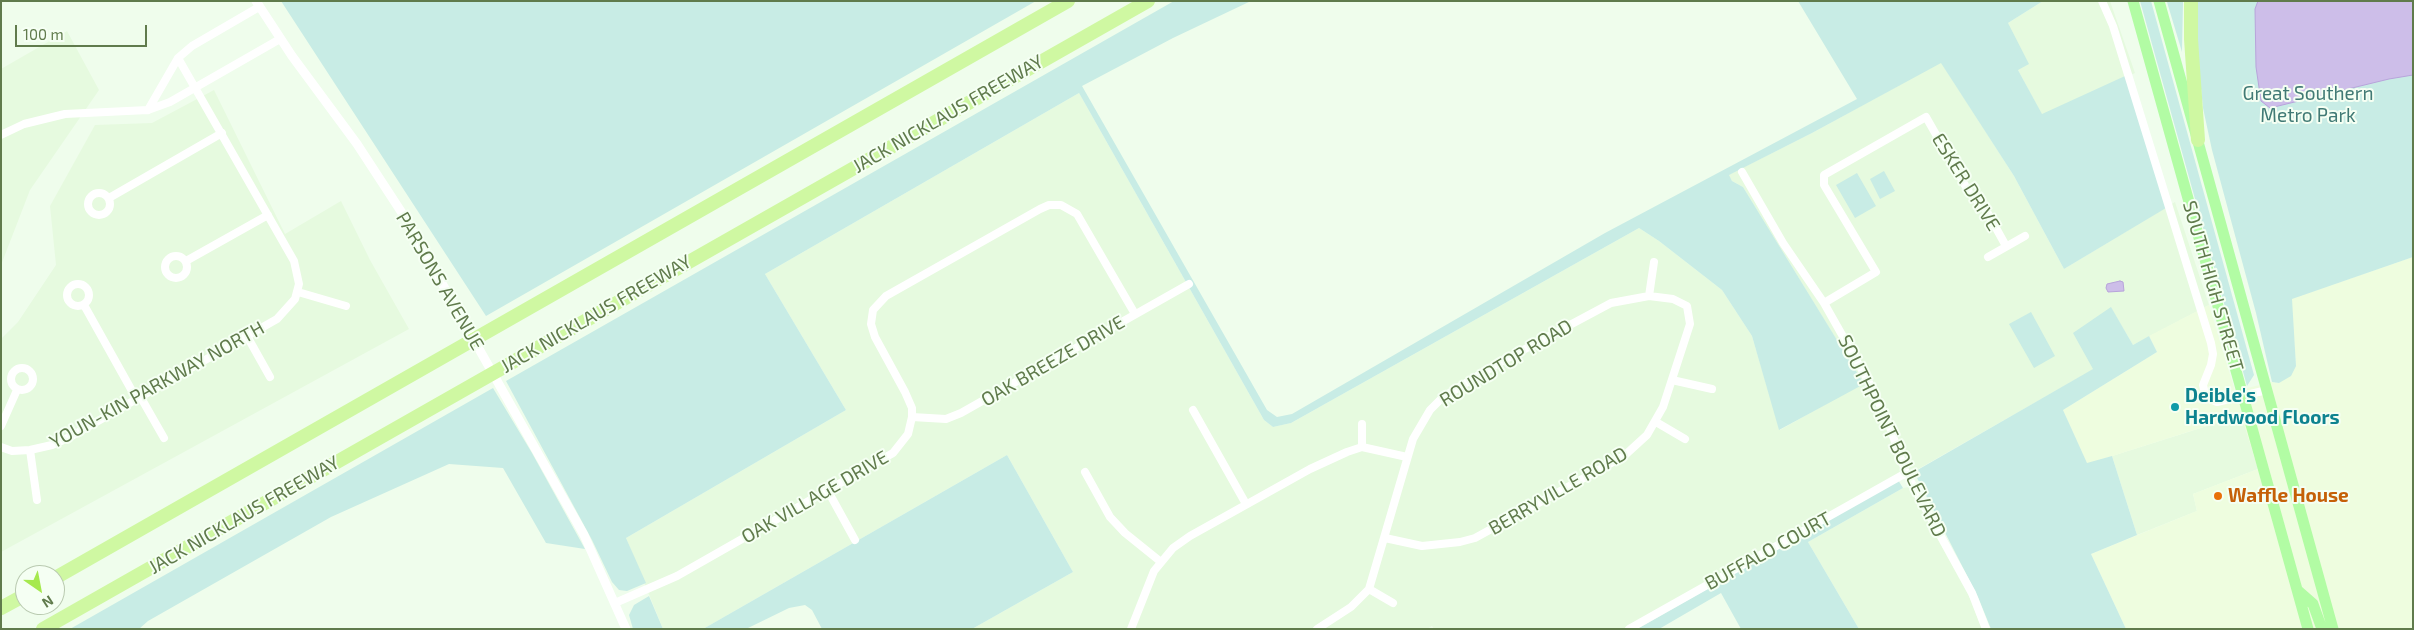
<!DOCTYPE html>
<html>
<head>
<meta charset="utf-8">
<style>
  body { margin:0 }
  #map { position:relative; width:2414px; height:630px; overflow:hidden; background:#effdec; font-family:"Exo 2",sans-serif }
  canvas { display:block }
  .frame { position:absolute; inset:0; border:2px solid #607b4c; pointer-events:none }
  .north { position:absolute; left:15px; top:565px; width:50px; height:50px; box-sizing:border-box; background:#f5fff3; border:1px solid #b9cab0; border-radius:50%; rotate:147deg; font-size:14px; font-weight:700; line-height:20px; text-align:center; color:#607b4c }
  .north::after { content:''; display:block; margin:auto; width:18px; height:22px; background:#a6e94f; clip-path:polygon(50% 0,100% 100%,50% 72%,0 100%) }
  .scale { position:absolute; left:15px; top:25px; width:132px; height:22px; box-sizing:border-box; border:2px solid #607b4c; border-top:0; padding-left:6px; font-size:15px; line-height:18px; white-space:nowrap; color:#607b4c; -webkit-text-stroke:4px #f5fff3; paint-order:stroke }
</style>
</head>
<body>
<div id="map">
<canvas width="2414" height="630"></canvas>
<div class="frame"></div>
<div class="north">N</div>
<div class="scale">100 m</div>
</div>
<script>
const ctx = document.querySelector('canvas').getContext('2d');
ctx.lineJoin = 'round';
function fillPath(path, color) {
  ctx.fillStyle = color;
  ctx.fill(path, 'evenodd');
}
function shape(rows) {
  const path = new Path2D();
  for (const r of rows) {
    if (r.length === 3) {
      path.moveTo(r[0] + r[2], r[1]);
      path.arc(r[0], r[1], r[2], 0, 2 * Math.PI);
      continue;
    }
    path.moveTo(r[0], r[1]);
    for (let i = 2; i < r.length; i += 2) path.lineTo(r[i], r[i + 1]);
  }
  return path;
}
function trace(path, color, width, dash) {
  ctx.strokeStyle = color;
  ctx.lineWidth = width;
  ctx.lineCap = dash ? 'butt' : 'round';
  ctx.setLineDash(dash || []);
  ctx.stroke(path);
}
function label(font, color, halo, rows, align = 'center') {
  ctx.font = font + ' "Exo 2",sans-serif';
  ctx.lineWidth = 4;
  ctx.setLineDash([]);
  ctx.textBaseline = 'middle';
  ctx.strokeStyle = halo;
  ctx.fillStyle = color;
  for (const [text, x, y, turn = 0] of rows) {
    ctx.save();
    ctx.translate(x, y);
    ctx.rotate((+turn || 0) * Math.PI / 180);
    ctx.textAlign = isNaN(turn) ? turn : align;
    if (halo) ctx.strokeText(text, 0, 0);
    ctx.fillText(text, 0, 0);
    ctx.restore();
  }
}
fillPath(shape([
  [2043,1,2110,1,2135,73,2042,115,2018,70,2008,23],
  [67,31,99,90,30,190,1,265,1,69],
  [1941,62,2014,176,2064,269,2175,202,2209,305,2133,345,2111,308,2094,369,1637,629,1434,629,1432,626,1427,629,972,629,1073,572,1007,455,703,629,663,629,626,538,846,410,765,274,1079,93,1264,420,1273,427,1291,423,1639,228,1659,241,1722,290,1752,336,1780,430,1863,383,1743,187,1732,181,1728,175,1812,133],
  [214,90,285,234,341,201,370,260,409,329,1,552,1,339,18,322,56,265,50,206,95,125,152,123],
  [2242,415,2258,469,2193,494,2197,511,2137,535,2112,456],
  [1909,487,1970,598,1982,629,1859,629,1808,542,1903,488]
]), '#e6fadf');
fillPath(shape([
  [2413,257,2413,629,2126,629,2091,554,2197,511,2193,494,2258,469,2241,415,2087,464,2063,410,2157,352,2149,336,2209,305,2235,391,2272,382,2279,383,2296,366,2291,299]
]), '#eefddf');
fillPath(shape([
  [281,1,1036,1,486,316],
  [1174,1,1251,1,1173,38,1082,86,1267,410,1277,417,1292,414,1605,233,1857,99,1798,1,2043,1,2008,23,2029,64,2018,70,2042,114,2125,76,2166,208,2064,269,2014,176,1941,63,1812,133,1729,175,1732,181,1743,187,1864,384,1779,430,1752,336,1722,290,1659,241,1639,228,1291,423,1273,427,1264,420,1079,93,765,274,846,410,626,538,646,583,627,591,619,590,612,582,592,540,506,381],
  [2140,1,2151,1,2254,375,2247,386],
  [2166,1,2183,1,2182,52,2167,2],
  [2196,1,2413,1,2413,257,2292,299,2296,366,2291,376,2279,383,2272,382,2256,313,2212,150,2203,108,2196,39],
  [1884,171,1895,191,1880,199,1870,179],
  [1857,173,1876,206,1855,218,1836,185],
  [2111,307,2133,345,2149,336,2157,352,2063,410,2087,463,2112,456,2137,535,2091,554,2126,629,1991,629,1978,597,1914,472,2093,369,2073,333],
  [2031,312,2055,356,2034,368,2009,324],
  [493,388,532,453,585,549,546,543,503,468,449,464,331,517,148,621,139,629,70,629],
  [1007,455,1073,572,972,629,822,629,812,610,805,605,789,608,746,629,703,629],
  [1898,480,1903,488,1808,542,1859,629,1741,629,1721,593,1659,629,1637,629],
  [649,596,663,629,633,629,629,615,634,605]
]), '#c8ece5');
const water = shape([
  [2258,1,2413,1,2413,75,2389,79,2270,108,2261,101,2256,67,2255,9,2258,1],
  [2120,281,2123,282,2124,291,2108,292,2106,288,2107,284,2120,281]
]);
fillPath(water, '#cdbee9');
trace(water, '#b8a4db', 1);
trace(shape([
  [2102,1,2113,26,2211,343,2213,354,2211,365,2203,385,2205,394,2208,398,2217,402,2267,390],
  [148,110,178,58,192,46,259,7],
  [1,135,24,124,65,114,148,110,170,102,280,39],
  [1742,172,1783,243,1824,303,1871,386,1888,422,1906,473,1972,593,1986,629],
  [99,204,11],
  [109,198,222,133],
  [176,267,11],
  [1988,257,2025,236],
  [186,261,268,215],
  [78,295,11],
  [298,292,346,306],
  [1649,296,1654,262],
  [1824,303,1876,272,1824,185,1824,175,1926,117,1970,194,1986,210,2006,246],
  [84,305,136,398],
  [247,336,270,377],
  [22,379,11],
  [1672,380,1712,389],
  [140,396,164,438],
  [1193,410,1246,504],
  [912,417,946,419,961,413,1189,284],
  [1656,422,1685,439],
  [1,426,17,390],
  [1,447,12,451,30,450,52,445,70,437,277,319,295,299,299,284,294,261,178,58],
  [1362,447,1362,424],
  [30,450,37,500],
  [1085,472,1110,517,1125,533,1161,562],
  [828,491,855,540],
  [1369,589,1393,603],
  [615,603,677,576,893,453,908,434,912,417,912,408,905,392,875,337,871,324,873,310,886,296,1040,209,1049,205,1061,205,1077,214,1135,314],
  [1131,629,1154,571,1173,548,1190,536,1310,469,1347,452,1362,447,1407,457],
  [1317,629,1351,607,1369,589,1413,439,1430,410,1443,397,1497,364,1611,303,1649,296,1673,299,1687,306,1690,324,1663,407,1647,435,1624,456,1475,538,1460,542,1422,546,1385,538],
  [1629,629,1906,473]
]), '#fff', 8);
trace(shape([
  [256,1,292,56,357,144,404,216,584,535,626,629]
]), '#fff', 9);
trace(shape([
  [2133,1,2308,629],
  [2159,1,2333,629],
  [2297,590,2313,604,2322,629]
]), '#b2fca4', 11);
trace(shape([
  [2191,1,2191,39,2198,140],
  [55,578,1068,1],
  [1,608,25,595],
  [43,629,1148,1]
]), '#cff8a2', 14);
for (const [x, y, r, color] of [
  [2175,407,5,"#0f9aa8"],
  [2218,496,5,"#e8710a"]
]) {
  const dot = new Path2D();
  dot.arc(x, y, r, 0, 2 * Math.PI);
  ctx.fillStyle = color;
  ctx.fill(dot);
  trace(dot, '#f5fff3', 2);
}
label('19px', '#417a75', '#f5fff3', [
  ["Great Southern",2308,94],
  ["Metro Park",2308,116]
]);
label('19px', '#607b4c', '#f5fff3', [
  ["JACK NICKLAUS FREEWAY",948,114,-30],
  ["ESKER DRIVE",1966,182,58],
  ["PARSONS AVENUE",440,281,60],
  ["SOUTH HIGH STREET",2213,286,74],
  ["JACK NICKLAUS FREEWAY",596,314,-30],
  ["OAK BREEZE DRIVE",1053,361,-30],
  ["ROUNDTOP ROAD",1506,363,-31],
  ["YOUN-KIN PARKWAY NORTH",157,385,-29],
  ["SOUTHPOINT BOULEVARD",1892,436,64],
  ["BERRYVILLE ROAD",1558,491,-30],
  ["OAK VILLAGE DRIVE",815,497,-30],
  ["JACK NICKLAUS FREEWAY",244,515,-30],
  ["BUFFALO COURT",1768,551,-29]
]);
label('bold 19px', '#0d838f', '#f5fff3', [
  ["Deible's",2185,396],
  ["Hardwood Floors",2185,418]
], 'left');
label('bold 19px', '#c56008', '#f5fff3', [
  ["Waffle House",2228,496]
], 'left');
</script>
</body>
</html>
